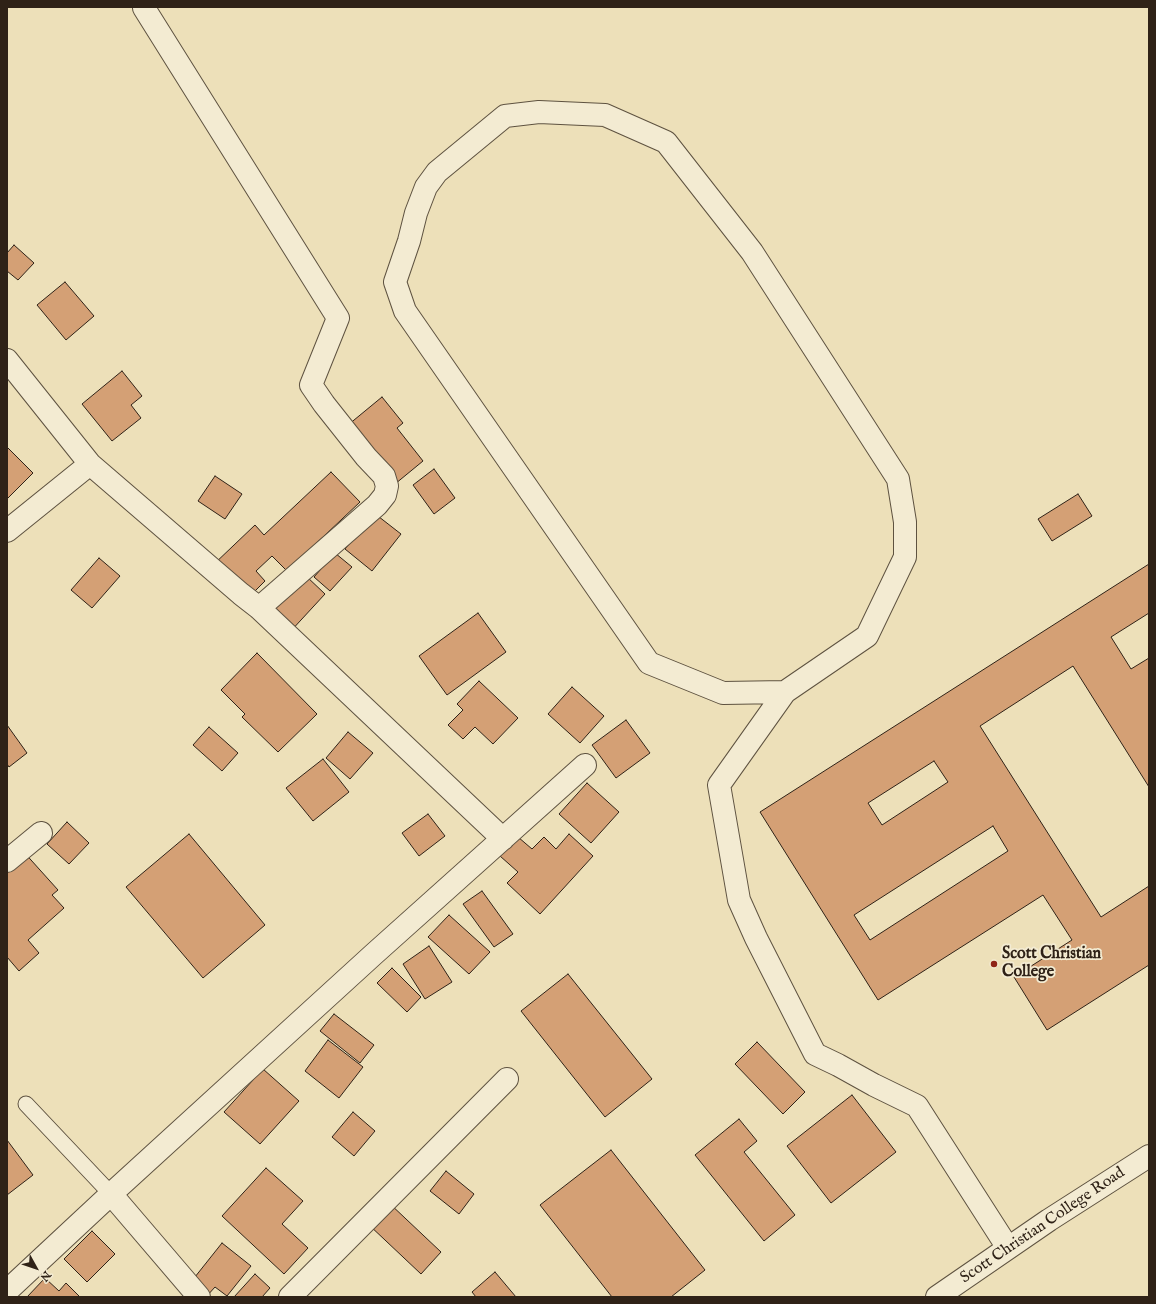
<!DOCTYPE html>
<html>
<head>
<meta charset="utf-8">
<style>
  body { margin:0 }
  #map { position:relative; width:1156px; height:1304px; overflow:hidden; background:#ede0b9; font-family:"IM FELL English",serif }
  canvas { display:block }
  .frame { position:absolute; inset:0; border:8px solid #2f2217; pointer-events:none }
  .north { position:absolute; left:16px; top:1248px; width:40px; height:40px; -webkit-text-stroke:3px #f3ebd2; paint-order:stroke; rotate:130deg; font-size:11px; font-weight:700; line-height:16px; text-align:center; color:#2f2217 }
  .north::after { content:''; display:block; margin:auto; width:14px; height:18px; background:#2f2217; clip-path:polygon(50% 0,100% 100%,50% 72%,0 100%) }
</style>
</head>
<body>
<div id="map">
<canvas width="1156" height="1304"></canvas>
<div class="frame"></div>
<div class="north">N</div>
</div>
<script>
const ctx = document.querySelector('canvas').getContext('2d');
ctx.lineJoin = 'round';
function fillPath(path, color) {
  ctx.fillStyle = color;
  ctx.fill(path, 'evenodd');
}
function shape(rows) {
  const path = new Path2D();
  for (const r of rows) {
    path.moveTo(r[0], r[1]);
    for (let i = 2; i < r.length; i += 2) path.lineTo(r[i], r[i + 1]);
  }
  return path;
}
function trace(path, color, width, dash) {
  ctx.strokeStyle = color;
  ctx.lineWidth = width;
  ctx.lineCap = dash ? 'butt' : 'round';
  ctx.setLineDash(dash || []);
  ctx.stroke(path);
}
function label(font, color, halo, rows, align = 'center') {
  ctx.font = font + ' "IM FELL English",serif';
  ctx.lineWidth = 3.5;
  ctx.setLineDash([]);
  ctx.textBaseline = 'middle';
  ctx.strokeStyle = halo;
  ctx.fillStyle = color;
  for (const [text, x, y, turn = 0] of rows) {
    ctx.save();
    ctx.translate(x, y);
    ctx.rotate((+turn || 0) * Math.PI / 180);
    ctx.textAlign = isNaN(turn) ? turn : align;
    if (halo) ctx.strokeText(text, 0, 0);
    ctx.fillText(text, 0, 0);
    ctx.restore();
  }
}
const building = shape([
  [14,245,34,263,18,280,7,271,7,253,14,245],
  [65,282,94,316,66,340,37,305,65,282],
  [122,371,142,396,131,405,141,418,112,441,82,404,122,371],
  [382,397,403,423,397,428,423,461,395,484,348,425,382,397],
  [7,447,33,473,7,499,7,447],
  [434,469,455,498,434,514,413,485,434,469],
  [331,472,360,502,287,571,272,556,256,571,265,581,245,601,212,566,255,525,264,535,331,472],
  [215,476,242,494,225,519,198,501,215,476],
  [1078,494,1092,516,1052,541,1038,519,1078,494],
  [374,513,401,534,372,571,345,549,374,513],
  [335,553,352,567,330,591,314,577,335,553],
  [99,558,120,576,92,608,71,590,99,558],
  [1149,564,1149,613,1111,637,1131,669,1149,658,1149,787,1073,666,980,726,1101,917,1149,886,1149,965,1047,1030,1014,977,1072,940,1043,895,878,1000,760,812,1149,564],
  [934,761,948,782,882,825,868,803,934,761],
  [993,826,1008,851,870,940,854,915,993,826],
  [305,575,325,594,289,633,269,614,305,575],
  [478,613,506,652,447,695,419,656,478,613],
  [257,653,317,714,278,752,242,717,245,714,221,690,257,653],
  [479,681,518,718,493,744,475,727,463,739,448,725,463,710,457,704,479,681],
  [572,687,604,716,580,743,548,714,572,687],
  [626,720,650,753,616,778,592,745,626,720],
  [7,725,27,753,9,767,7,764,7,725],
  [209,727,238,753,222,771,193,745,209,727],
  [348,732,373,753,350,779,326,758,348,732],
  [323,759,349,792,313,821,286,788,323,759],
  [587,783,619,812,591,843,559,814,587,783],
  [428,814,445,836,419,856,402,833,428,814],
  [67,822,89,843,69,864,47,844,67,822],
  [189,834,265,925,203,978,126,887,189,834],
  [569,834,593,856,540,914,507,883,518,872,500,856,518,837,532,849,544,837,556,849,569,834],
  [22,850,58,890,52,895,64,908,28,940,39,953,19,971,7,957,7,864,22,850],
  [482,891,513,934,494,947,463,904,482,891],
  [449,915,490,952,469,974,428,937,449,915],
  [429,946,452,982,425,999,403,964,429,946],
  [392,968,421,997,407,1012,377,983,392,968],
  [568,974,652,1079,605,1117,521,1011,568,974],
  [334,1014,374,1045,360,1063,320,1031,334,1014],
  [328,1040,363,1067,339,1098,305,1071,328,1040],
  [757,1042,805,1092,783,1114,735,1064,757,1042],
  [263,1069,299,1101,260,1144,224,1112,263,1069],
  [852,1095,896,1152,831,1203,787,1146,852,1095],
  [353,1112,375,1131,354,1156,332,1137,353,1112],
  [739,1119,757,1141,744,1152,795,1215,764,1241,695,1155,739,1119],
  [7,1140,33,1175,7,1195,7,1140],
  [611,1150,705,1270,671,1297,612,1297,540,1205,611,1150],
  [266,1168,303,1201,282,1224,308,1248,284,1274,222,1216,266,1168],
  [446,1171,474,1194,459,1214,430,1191,446,1171],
  [388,1202,441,1252,421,1274,368,1224,388,1202],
  [92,1231,115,1254,87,1282,64,1259,92,1231],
  [222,1243,251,1266,227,1296,215,1287,206,1297,187,1287,222,1243],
  [495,1272,516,1297,476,1297,472,1292,495,1272],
  [255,1274,270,1288,262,1297,234,1297,255,1274],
  [45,1278,59,1291,66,1283,80,1297,27,1297,45,1278]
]);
fillPath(building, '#d4a075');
trace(building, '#2f2217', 1);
const service = shape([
  [26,1104,111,1194]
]);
const minor = shape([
  [144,8,338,318,311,385,324,404,366,457,384,476,387,486,385,495,377,505,259,608],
  [7,360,90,464,241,594,259,608,503,839],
  [7,531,90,464],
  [785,692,723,693,649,663,405,311,395,282,409,241,416,213,426,187,437,172,505,116,539,112,605,115,666,142,752,252,898,479,905,522,905,557,867,636,785,692,719,785,739,900,756,938,815,1054,838,1065,874,1085,917,1106,1008,1248],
  [7,861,41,833],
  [111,1194,199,1297],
  [7,1291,111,1194,374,954,585,765],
  [290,1297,507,1079],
  [937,1297,1049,1220,1149,1156]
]);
trace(service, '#5e5240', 17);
trace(minor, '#5e5240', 24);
trace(service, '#f3ebd2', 15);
trace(minor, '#f3ebd2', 22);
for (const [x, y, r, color] of [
  [994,964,4,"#8f2418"]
]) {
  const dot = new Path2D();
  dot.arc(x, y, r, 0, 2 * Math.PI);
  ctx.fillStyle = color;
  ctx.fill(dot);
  trace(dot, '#f3ebd2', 1.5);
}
label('bold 16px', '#2f2217', '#f3ebd2', [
  ["Scott Christian",1002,955],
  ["College",1002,973]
], 'left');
label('16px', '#2f2217', '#f3ebd2', [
  ["Scott Christian College Road",1043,1226,-34]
]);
</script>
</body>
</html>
